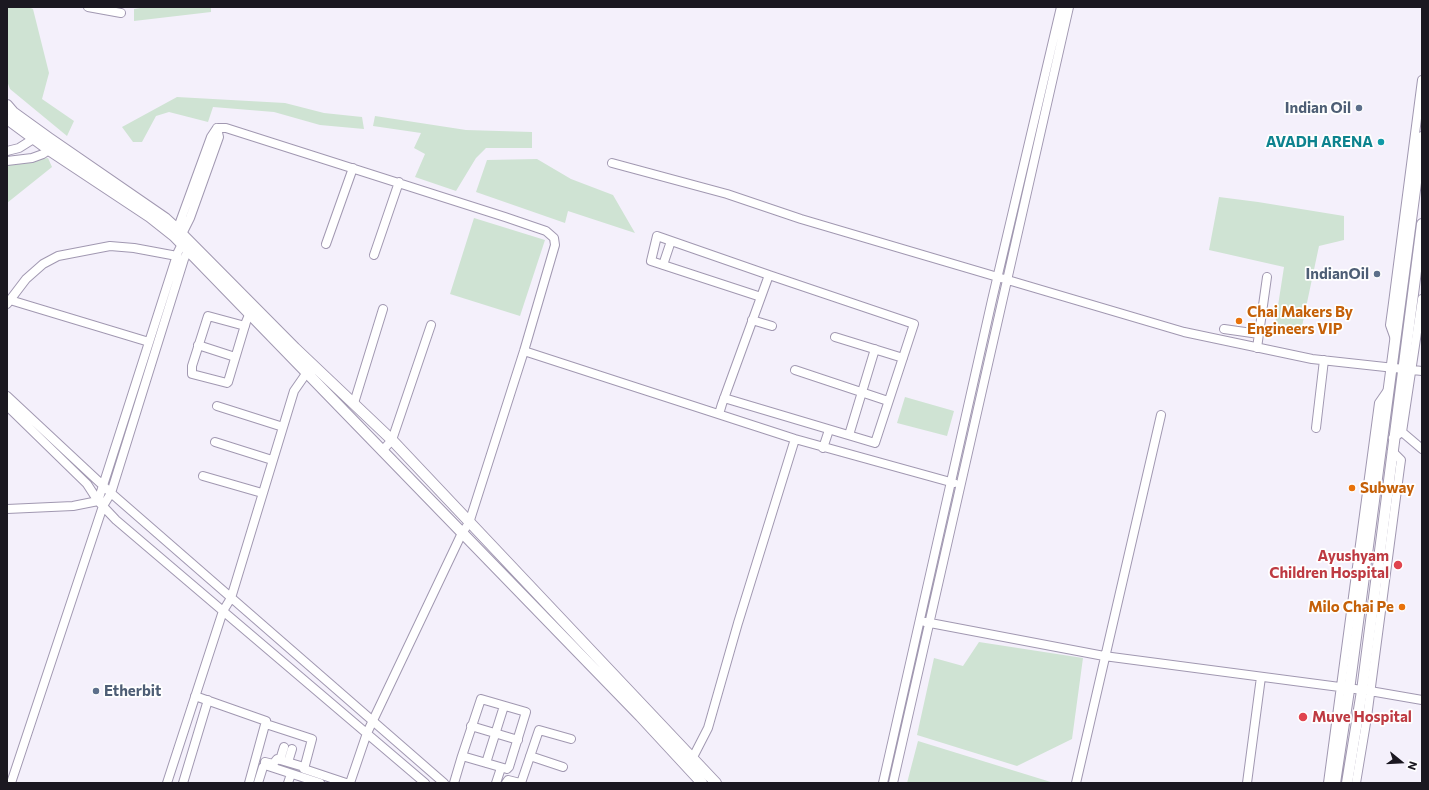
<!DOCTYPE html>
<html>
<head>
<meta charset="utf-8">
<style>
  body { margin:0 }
  #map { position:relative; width:1429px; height:790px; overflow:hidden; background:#f4f0fb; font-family:Commissioner,sans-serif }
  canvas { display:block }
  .frame { position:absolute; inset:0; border:8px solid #1b1821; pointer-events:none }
  .north { position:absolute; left:1381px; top:742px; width:40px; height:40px; -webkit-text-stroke:3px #fff; paint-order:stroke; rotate:108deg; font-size:11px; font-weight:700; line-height:16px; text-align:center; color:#1b1821 }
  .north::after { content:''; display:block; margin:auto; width:14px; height:18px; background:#1b1821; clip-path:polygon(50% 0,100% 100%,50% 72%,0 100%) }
</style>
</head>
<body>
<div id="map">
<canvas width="1429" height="790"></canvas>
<div class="frame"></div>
<div class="north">N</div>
</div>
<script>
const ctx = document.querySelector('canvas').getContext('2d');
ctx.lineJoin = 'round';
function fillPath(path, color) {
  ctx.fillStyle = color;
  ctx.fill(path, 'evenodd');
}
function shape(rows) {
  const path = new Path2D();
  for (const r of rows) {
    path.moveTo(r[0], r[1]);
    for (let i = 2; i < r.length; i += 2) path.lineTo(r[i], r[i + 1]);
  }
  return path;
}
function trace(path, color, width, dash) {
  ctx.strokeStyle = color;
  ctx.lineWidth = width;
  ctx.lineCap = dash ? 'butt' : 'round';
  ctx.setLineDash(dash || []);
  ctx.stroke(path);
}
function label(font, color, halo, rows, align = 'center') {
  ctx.font = font + ' Commissioner,sans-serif';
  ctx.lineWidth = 3.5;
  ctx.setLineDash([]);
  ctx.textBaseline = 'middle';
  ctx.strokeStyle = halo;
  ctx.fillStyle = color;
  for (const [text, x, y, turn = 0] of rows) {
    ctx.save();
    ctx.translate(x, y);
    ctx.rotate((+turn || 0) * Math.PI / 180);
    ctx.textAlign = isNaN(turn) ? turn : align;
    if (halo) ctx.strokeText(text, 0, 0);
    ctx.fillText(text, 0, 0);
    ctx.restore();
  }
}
fillPath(shape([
  [7,7,28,7,33,9,49,73,42,99,74,121,67,136,10,89,7,81],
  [146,7,211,7,211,12,134,21,134,9],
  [177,97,285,103,324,113,362,117,364,129,320,125,274,112,213,107,208,122,169,112,156,116,142,142,133,142,122,127],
  [375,116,466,130,532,132,532,148,486,148,476,158,456,191,415,177,425,154,414,148,421,133,373,126],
  [48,158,52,167,7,203,7,164],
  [537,159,571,179,613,195,635,233,568,211,565,223,476,192,487,160],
  [1219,197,1258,202,1344,216,1344,240,1319,246,1301,331,1275,325,1284,267,1209,250],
  [474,218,545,240,520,316,450,294],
  [905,397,954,411,947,436,897,423],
  [979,642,1083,658,1072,739,1017,766,917,735,934,658,963,666],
  [918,741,1054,783,907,783]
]), '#cfe3d3');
const minor = shape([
  [88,7,121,13],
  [217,128,226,128,505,217,546,231,554,238,555,245,524,351,469,523,462,533,367,733,350,783],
  [7,151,19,148,38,136],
  [7,161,32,158,43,154,53,147],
  [612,163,727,194,801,219,1184,332,1312,359,1422,371],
  [176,233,211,137,217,128],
  [180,238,190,218,219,137,217,128],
  [326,244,353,168],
  [374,255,399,182],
  [663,265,671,241],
  [761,297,651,261,657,236,769,275],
  [10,300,149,342],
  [7,304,26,279,43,264,58,256,110,246,134,248,177,256],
  [752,320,772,326],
  [245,326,208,316,192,366,192,374,227,383,228,382,246,322,249,315],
  [1224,329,1259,334],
  [835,337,903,358],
  [1395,339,1390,325,1393,303,1422,80],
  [198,345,235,357],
  [1257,348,1267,277],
  [524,351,795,439,954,483],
  [795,370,888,401],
  [7,396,111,493,444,783],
  [354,403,383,309],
  [7,406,87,484,98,501,116,520,425,783],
  [217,406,283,427],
  [719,414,722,404,769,275,914,324,875,443,724,398],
  [1316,428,1324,360],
  [1402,432,1422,449],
  [849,435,875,349],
  [1393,438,1402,432,1422,299],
  [215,442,272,460],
  [823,448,829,430],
  [382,451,392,440,431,325],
  [203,476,262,493],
  [98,501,178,252,184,240],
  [7,509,73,506,98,501],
  [925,622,1104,656,1370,691,1422,700],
  [195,696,266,721,249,783],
  [481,699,526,712,509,767,507,769,462,756,481,699],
  [266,724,312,739,304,769,346,783],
  [471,726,518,740],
  [530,756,563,767],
  [280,760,284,747],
  [265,762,273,764,277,759,304,767],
  [288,762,292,749],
  [486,763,504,706],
  [690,763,708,728,738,623,795,439],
  [11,783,103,506,111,493,184,259,190,246],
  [167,783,223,611,231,598,294,391,310,368],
  [183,783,208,700],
  [258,783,263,767,265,765,320,783],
  [288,783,291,774],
  [454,783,462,756],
  [496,783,501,768],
  [506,783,508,780,520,783],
  [521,783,539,730,571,739],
  [883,783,992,300,1061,7],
  [893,783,1069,7],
  [1076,783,1161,415],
  [1247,783,1261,677],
  [1328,783,1379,403,1388,390],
  [1356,783,1367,717,1400,467,1401,460,1392,451]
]);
const major = shape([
  [7,105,13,112,49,138,165,218,177,229,295,348,392,440,716,783],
  [7,119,49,150,150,217,174,236,640,716,702,783],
  [1335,783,1349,690,1422,137],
  [1347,783,1362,691,1422,224]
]);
trace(minor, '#a198b1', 10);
trace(major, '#a198b1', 12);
trace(minor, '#fff', 8);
trace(major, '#fff', 10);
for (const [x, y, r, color] of [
  [1359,108,4,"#5c6f8a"],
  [1381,142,4,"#0f9aa8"],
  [1377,274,4,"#5c6f8a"],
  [1239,321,4,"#e8710a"],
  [1352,488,4,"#e8710a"],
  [1398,565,5,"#e0444e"],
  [1402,607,4,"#e8710a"],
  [96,691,4,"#5c6f8a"],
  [1303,717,5,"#e0444e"]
]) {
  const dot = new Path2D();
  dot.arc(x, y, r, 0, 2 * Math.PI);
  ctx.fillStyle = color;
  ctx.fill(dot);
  trace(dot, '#fff', 1.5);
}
label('bold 15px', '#4e5e75', '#fff', [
  ["Indian Oil",1351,108],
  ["IndianOil",1369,274],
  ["Etherbit",104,691,"left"]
], 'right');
label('bold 15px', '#0d838f', '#fff', [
  ["AVADH ARENA",1373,142]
], 'right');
label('bold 15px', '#c56008', '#fff', [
  ["Chai Makers By",1247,312],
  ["Engineers VIP",1247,329],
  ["Subway",1360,488],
  ["Milo Chai Pe",1394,607,"right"]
], 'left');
label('bold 15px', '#be3a42', '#fff', [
  ["Ayushyam",1389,556],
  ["Children Hospital",1389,573],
  ["Muve Hospital",1312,717,"left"]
], 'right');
</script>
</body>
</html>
